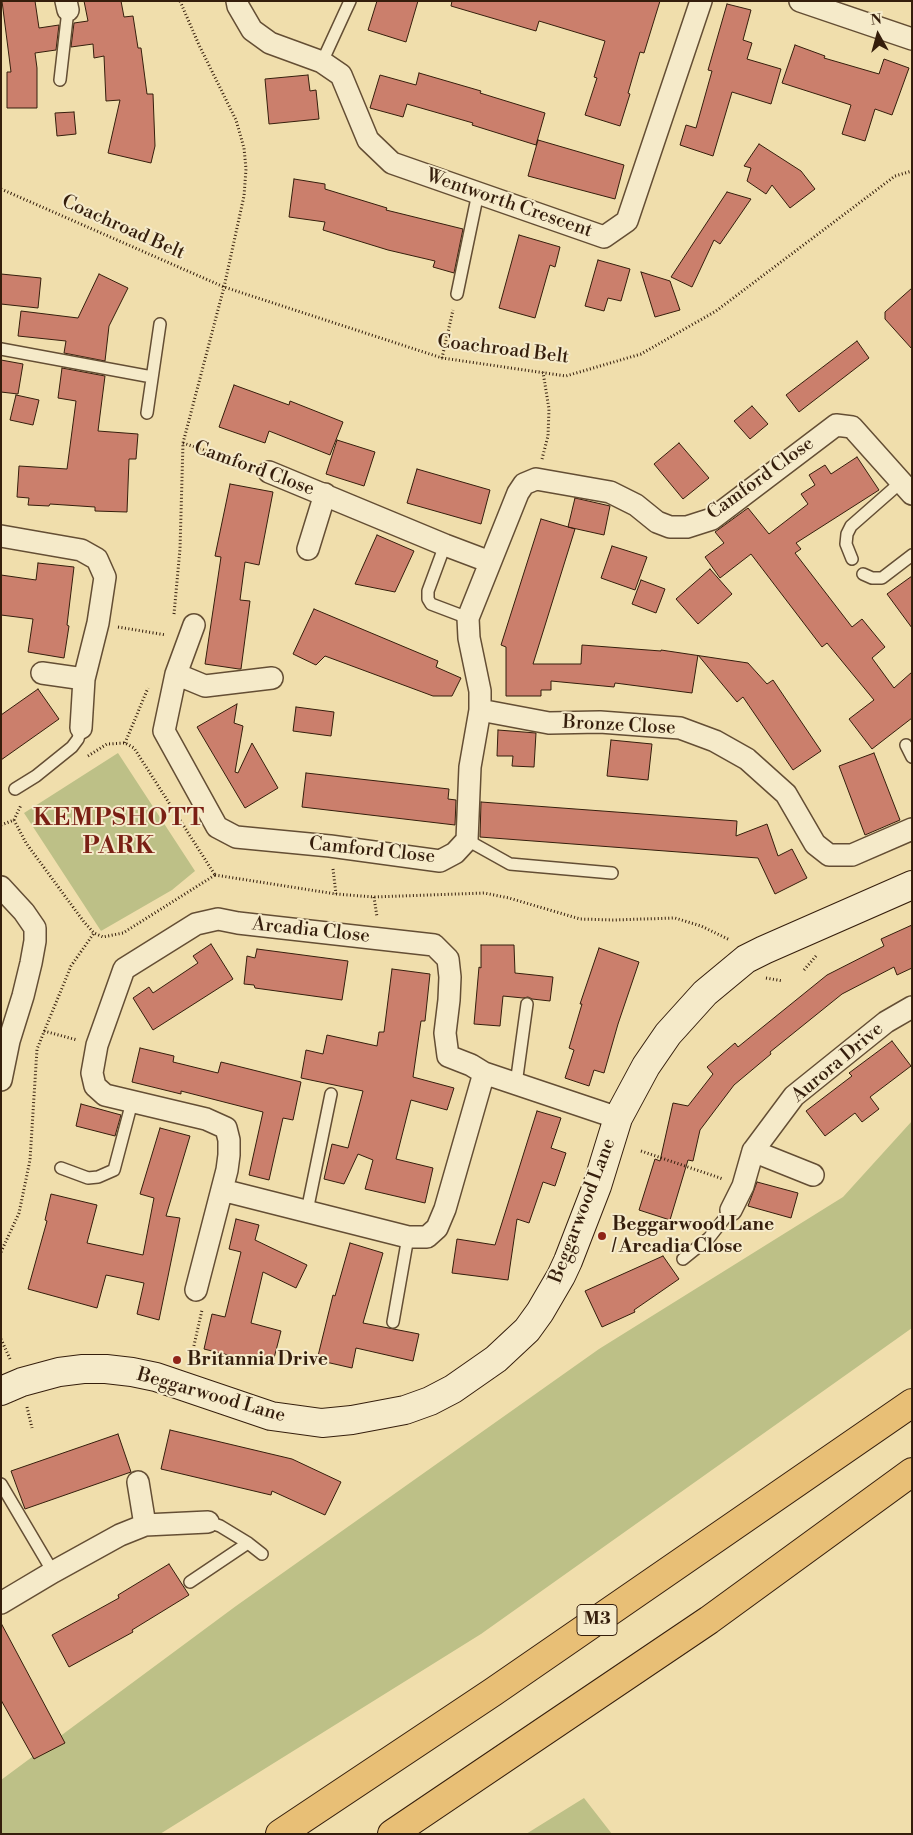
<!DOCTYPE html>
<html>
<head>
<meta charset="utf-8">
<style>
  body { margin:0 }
  #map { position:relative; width:913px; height:1835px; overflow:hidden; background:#f0deac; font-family:"Libre Bodoni",serif }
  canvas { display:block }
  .frame { position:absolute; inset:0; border:2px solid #351e0c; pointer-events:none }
  .north { position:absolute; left:853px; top:10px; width:50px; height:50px; -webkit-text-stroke:4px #f5eac9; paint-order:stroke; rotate:353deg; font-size:14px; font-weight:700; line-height:20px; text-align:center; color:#351e0c }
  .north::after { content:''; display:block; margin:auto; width:18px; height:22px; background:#351e0c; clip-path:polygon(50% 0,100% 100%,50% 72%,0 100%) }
</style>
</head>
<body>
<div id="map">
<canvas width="913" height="1835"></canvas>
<div class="frame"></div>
<div class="north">N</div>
</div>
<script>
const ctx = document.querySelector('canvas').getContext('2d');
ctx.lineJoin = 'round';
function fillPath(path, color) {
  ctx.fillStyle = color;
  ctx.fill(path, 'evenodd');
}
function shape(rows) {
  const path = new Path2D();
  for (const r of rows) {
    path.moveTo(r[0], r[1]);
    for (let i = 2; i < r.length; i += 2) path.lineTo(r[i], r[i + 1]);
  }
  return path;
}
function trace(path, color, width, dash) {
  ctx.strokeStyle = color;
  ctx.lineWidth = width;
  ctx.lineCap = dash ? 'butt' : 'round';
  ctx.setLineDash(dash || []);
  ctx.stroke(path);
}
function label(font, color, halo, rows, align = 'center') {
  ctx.font = font + ' "Libre Bodoni",serif';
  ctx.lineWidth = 4;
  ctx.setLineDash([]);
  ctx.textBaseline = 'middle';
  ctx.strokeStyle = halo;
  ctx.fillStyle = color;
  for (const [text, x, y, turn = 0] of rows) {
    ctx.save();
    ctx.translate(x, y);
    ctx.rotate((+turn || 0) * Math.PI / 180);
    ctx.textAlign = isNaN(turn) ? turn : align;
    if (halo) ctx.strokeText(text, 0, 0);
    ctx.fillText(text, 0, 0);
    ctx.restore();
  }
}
fillPath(shape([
  [118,753,195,871,172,890,101,931,24,813],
  [912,1121,912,1328,481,1634,160,1834,1,1834,1,1780,236,1606,599,1349,843,1197],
  [584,1798,612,1834,526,1834]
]), '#bdc087');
const building = shape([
  [2,1,35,1,39,28,59,25,56,50,35,53,37,68,37,108,7,108,7,72,11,72,2,1],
  [84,1,121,1,124,17,133,16,138,48,141,48,147,94,153,94,155,146,151,163,108,153,120,100,106,101,104,56,94,58,93,44,71,47,74,23,88,21,84,1],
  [377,1,418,1,406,42,368,30,377,1],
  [452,1,660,1,644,53,640,52,628,93,630,94,620,126,585,115,597,78,594,77,605,41,539,21,536,31,451,6,452,1],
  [727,4,751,10,743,40,752,43,747,59,781,69,771,104,732,92,713,156,680,145,686,125,696,128,712,71,708,70,727,4],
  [795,45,825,56,824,58,879,74,884,59,909,68,892,115,875,109,865,141,842,134,851,105,782,83,795,45],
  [419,73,481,91,480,93,545,113,536,145,472,125,473,123,407,104,403,117,370,108,380,75,416,85,419,73],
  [308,75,310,91,316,90,319,119,269,124,265,79,308,75],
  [74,112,76,134,57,136,55,113,74,112],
  [538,140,624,165,615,199,528,176,538,140],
  [759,144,801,171,815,189,790,208,772,185,766,194,747,181,751,168,744,166,759,144],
  [294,179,325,184,325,189,387,208,386,210,463,229,454,273,433,267,435,261,388,250,323,230,325,222,289,217,294,179],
  [727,192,751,199,720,244,714,240,692,287,671,277,727,192],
  [519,235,560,247,555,267,550,265,535,318,499,308,519,235],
  [598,260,630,269,621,301,608,298,604,311,585,306,598,260],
  [641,272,670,281,680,310,655,317,641,272],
  [1,274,41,278,38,308,1,304,1,274],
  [99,274,128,288,109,326,105,361,64,353,66,341,18,336,21,311,78,318,99,274],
  [912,288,912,349,885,319,885,312,912,288],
  [857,341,869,358,799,412,786,395,857,341],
  [1,360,23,364,18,394,1,392,1,360],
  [62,368,105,376,98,431,138,434,136,459,129,459,127,512,95,511,95,507,50,504,49,506,28,505,29,498,17,497,19,466,67,469,76,401,58,398,62,368],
  [234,385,289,405,290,401,343,422,330,455,269,431,265,443,219,427,234,385],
  [16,395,39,400,33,425,10,420,16,395],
  [752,406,768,424,750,439,734,421,752,406],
  [337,440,375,452,364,486,326,474,337,440],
  [679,443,709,478,683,499,654,464,679,443],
  [857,457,879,490,796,543,801,549,795,553,852,627,862,619,885,647,872,658,894,688,912,672,912,718,872,749,849,719,874,700,827,643,822,647,751,554,720,578,705,557,724,543,715,532,748,508,769,534,808,504,801,494,815,485,809,475,825,465,831,474,857,457],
  [417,469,490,490,481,524,407,503,417,469],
  [230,484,273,492,259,565,245,562,240,600,250,601,241,669,239,669,205,664,221,557,215,556,230,484],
  [575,498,610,506,604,535,568,527,575,498],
  [541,519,575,529,533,664,581,664,582,645,661,651,661,650,748,663,767,684,773,680,821,751,793,770,743,697,737,702,698,655,692,693,615,683,614,687,551,681,551,690,541,690,541,696,506,696,506,647,501,645,541,519],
  [377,535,414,551,395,592,355,584,377,535],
  [612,546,647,557,635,590,601,578,612,546],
  [38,563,74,567,67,625,69,626,64,658,28,652,33,619,1,615,1,575,36,580,38,563],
  [710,569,732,594,698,624,676,599,710,569],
  [912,576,912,628,887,594,912,576],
  [641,580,665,589,656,613,632,604,641,580],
  [314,609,438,661,436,667,461,678,452,696,433,696,325,656,316,665,293,654,314,609],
  [38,689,59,719,1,760,1,715,38,689],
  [237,704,234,723,243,726,235,772,238,773,252,743,278,788,245,808,197,727,237,704],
  [296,707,334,712,331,736,293,731,296,707],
  [498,730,536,733,534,767,512,766,513,756,497,756,498,730],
  [611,740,652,744,648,780,607,776,611,740],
  [874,753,900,820,865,835,839,766,874,753],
  [306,773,449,789,448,799,456,800,455,825,302,807,306,773],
  [481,802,737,821,736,836,767,824,778,856,792,849,807,878,775,894,758,858,480,837,481,802],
  [912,925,912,968,897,975,894,967,842,994,770,1052,771,1054,734,1085,700,1130,693,1161,688,1160,670,1220,639,1210,655,1159,660,1161,673,1103,688,1106,713,1074,707,1067,735,1043,738,1047,827,975,884,946,881,939,912,925],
  [211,944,233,979,153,1030,133,998,149,987,153,993,198,963,193,956,211,944],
  [481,945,514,945,515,973,553,977,550,1001,532,999,528,997,523,998,503,996,500,1026,474,1024,479,967,481,968,481,945],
  [599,948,639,962,618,1024,604,1073,594,1070,589,1086,565,1078,574,1050,569,1048,582,1004,580,1004,599,948],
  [257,949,348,961,342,1000,255,988,254,985,244,984,247,956,255,958,257,949],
  [392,969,430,974,425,1021,421,1021,413,1077,454,1088,447,1110,411,1100,396,1159,433,1168,425,1203,365,1189,373,1160,358,1154,344,1184,324,1179,332,1144,348,1148,363,1091,301,1078,306,1050,323,1054,327,1035,377,1046,379,1032,384,1032,392,969],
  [892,1041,911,1066,870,1097,879,1109,862,1122,855,1113,825,1136,806,1111,852,1076,849,1073,892,1041],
  [140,1048,174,1056,173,1062,218,1073,221,1062,301,1082,293,1120,283,1118,269,1180,249,1175,263,1112,181,1091,181,1094,132,1082,140,1048],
  [81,1104,121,1115,115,1136,76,1126,81,1104],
  [537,1111,561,1118,551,1148,566,1153,555,1186,543,1182,529,1223,517,1219,508,1280,452,1273,457,1239,495,1245,537,1111],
  [160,1128,190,1136,166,1216,180,1218,159,1320,137,1314,144,1283,106,1275,97,1308,28,1289,47,1221,45,1220,51,1194,97,1205,87,1243,143,1255,154,1198,140,1194,160,1128],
  [757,1182,798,1193,791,1218,748,1206,757,1182],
  [236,1219,259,1225,255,1240,307,1265,296,1288,263,1272,251,1323,281,1331,272,1366,204,1349,212,1314,225,1317,241,1252,229,1249,236,1219],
  [350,1243,383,1253,363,1323,419,1334,413,1361,356,1348,352,1368,317,1360,333,1295,335,1296,350,1243],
  [663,1256,679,1279,634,1310,635,1312,602,1327,585,1291,663,1256],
  [170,1430,292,1459,341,1482,325,1515,272,1491,271,1495,161,1469,170,1430],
  [118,1434,131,1472,25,1509,11,1471,118,1434],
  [169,1564,189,1595,132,1630,133,1632,69,1667,52,1635,119,1598,118,1595,169,1564],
  [1,1623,65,1743,34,1759,1,1700,1,1623]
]);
fillPath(building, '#cb7f6c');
trace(building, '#351e0c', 1);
const lane = shape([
  [322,62,350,1],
  [60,80,68,10],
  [457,294,478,193],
  [1,349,152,377],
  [147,413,160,324],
  [445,545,428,591,428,599,431,604,468,618],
  [852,559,846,544,847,534,851,526,900,483],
  [863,574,872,578,882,578,912,555],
  [906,745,912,757],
  [15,789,36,776,72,747,78,739,81,728],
  [467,840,510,864,612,873],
  [516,1084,527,1004],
  [61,1168,88,1178,98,1177,114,1170,132,1102],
  [307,1211,331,1094],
  [683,1259,709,1238,731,1210],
  [393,1322,408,1237],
  [1,1484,53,1572],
  [208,1522,220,1526,248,1543,262,1554],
  [190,1582,248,1543]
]);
const street = shape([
  [66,1,68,10],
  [237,1,238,6,252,30,270,43,322,62,341,75,368,140,392,163,604,237,627,221,701,1],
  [800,1,912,39],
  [269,472,445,545,490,562],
  [1,536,81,550,97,559,105,577,98,623,84,679,81,728],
  [308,549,325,494],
  [194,625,176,674,164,731,217,827,236,837,330,846,440,861,455,853,467,840,470,767,480,710,480,691,469,638,468,618,518,493,524,484,536,479,610,492,636,505,657,522,670,527,687,527,712,519,836,425,852,427,912,494],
  [42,673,84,679],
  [176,674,205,686,272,678],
  [480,710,549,723,600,722,680,728,715,741,747,759,786,794,815,844,829,855,852,855,912,829],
  [1,887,24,912,35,928,35,941,31,963,23,996,9,1041,1,1080],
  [484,1073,618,1118],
  [753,1151,813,1175],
  [731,1210,743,1186,753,1151,794,1096,886,1022,912,1007],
  [196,1290,227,1170,229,1155,229,1140,226,1128,206,1119,105,1095,95,1086,92,1073,97,1045,124,969,196,924,218,919,238,923,434,945,448,959,450,977,449,1000,445,1033,448,1056,471,1065,484,1073,445,1209,437,1228,427,1237,408,1237,222,1190],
  [138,1482,145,1525],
  [1,1603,53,1572,120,1535,145,1525,208,1522]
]);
const secondary = shape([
  [1,1391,22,1382,59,1372,83,1369,106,1369,132,1372,156,1377,271,1416,322,1423,352,1420,405,1410,430,1401,453,1389,496,1359,527,1330,540,1312,561,1276,568,1261,597,1186,618,1118,646,1066,668,1034,705,993,746,959,764,950,912,885]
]);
const highway = shape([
  [280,1834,493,1692,912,1403],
  [392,1834,709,1620,912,1472]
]);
trace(lane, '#644e34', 14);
trace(street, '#644e34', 24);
trace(secondary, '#351e0c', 30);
trace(highway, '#351e0c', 30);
trace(shape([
  [1,189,224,287,442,358,566,376,641,354,716,311,895,176,912,171],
  [442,358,453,310],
  [183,443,249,465],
  [542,459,548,436,549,409,543,372],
  [174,614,180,549,183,443,224,287,244,196,246,169,244,148,236,120,199,45,180,1],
  [118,627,166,635],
  [125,743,148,688],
  [88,756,107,744,125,743,134,748,215,875],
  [14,820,21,805],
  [14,820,26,843,84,922,94,933,103,937,123,933,215,875],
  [1,825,14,820],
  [333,869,336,894],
  [215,875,336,894,374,897,484,893,509,898,580,919,613,920,675,918,701,926,730,940],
  [374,897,377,917],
  [804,970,816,956],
  [766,978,783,981],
  [44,1031,77,1040],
  [641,1151,723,1179],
  [1,1252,19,1213,30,1160,37,1049,71,966,94,933],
  [1,1339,10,1359],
  [190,1363,202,1310],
  [27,1407,32,1428]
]), '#351e0c', 3, [1, 2.5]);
trace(lane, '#f5eac9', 11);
trace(street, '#f5eac9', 21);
trace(secondary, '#f5eac9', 28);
trace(highway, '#e8bf76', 28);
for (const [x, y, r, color] of [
  [602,1236,5,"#8f2418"],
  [177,1360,5,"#8f2418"]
]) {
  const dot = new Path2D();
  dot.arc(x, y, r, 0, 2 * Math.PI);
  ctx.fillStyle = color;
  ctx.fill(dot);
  trace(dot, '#f5eac9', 2);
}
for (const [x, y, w] of [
  [597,1620,40]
]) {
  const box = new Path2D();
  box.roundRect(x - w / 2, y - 15.5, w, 31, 4);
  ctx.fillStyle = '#f5eac9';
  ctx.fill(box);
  trace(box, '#351e0c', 1);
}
label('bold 18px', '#351e0c', null, [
  ["M3",597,1620]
]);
label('19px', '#351e0c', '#f5eac9', [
  ["Wentworth Crescent",509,204,19],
  ["Coachroad Belt",123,228,24],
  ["Coachroad Belt",503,350,7],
  ["Camford Close",254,469,20],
  ["Camford Close",761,479,-36],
  ["Bronze Close",619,726,3],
  ["Camford Close",372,851,6],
  ["Arcadia Close",311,931,6],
  ["Aurora Drive",838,1063,-40],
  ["Beggarwood Lane",583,1211,-69],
  ["Beggarwood Lane",211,1396,16]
]);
label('bold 19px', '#351e0c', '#f5eac9', [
  ["Beggarwood Lane",612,1225],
  ["/ Arcadia Close",612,1247],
  ["Britannia Drive",187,1360]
], 'left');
ctx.letterSpacing = '1px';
label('bold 24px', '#7a1f14', '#f5eac9', [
  ["KEMPSHOTT",119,819],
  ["PARK",119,847]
]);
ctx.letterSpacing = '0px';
</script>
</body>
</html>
